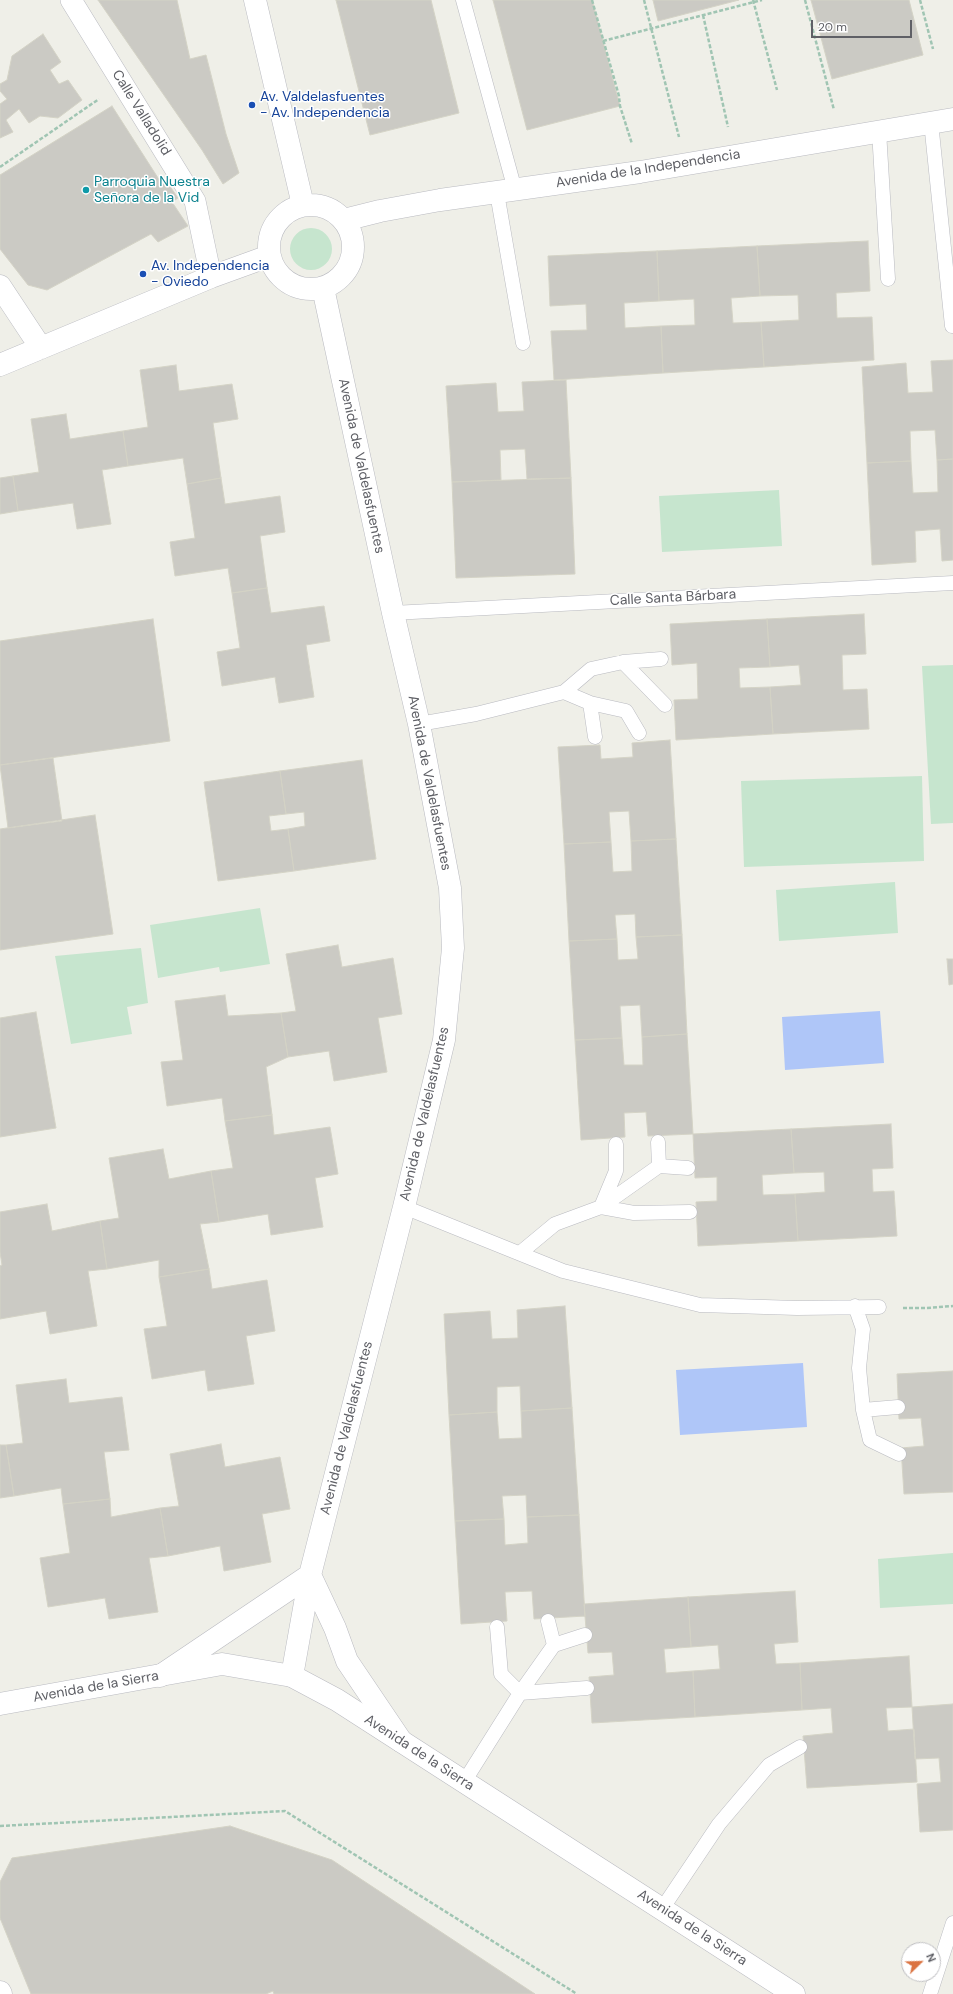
<!DOCTYPE html>
<html>
<head>
<meta charset="utf-8">
<style>
  body { margin:0 }
  #map { position:relative; width:953px; height:1994px; overflow:hidden; background:#efefe8; font-family:"DM Sans",sans-serif }
  canvas { display:block }
  .north { position:absolute; left:901px; top:1942px; width:40px; height:40px; box-sizing:border-box; background:#fff; border:1px solid #bfbfc2; border-radius:50%; rotate:67deg; font-size:11px; font-weight:700; line-height:16px; text-align:center; color:#5f6066 }
  .north::after { content:''; display:block; margin:auto; width:14px; height:18px; background:#db7442; clip-path:polygon(50% 0,100% 100%,50% 72%,0 100%) }
  .scale { position:absolute; left:811px; top:20px; width:101px; height:18px; box-sizing:border-box; border:2px solid #5f6066; border-top:0; padding-left:5px; font-size:12px; line-height:14px; white-space:nowrap; color:#5f6066; -webkit-text-stroke:3px #fff; paint-order:stroke }
</style>
</head>
<body>
<div id="map">
<canvas width="953" height="1994"></canvas>
<div class="north">N</div>
<div class="scale">20 m</div>
</div>
<script>
const ctx = document.querySelector('canvas').getContext('2d');
ctx.lineJoin = 'round';
function fillPath(path, color) {
  ctx.fillStyle = color;
  ctx.fill(path, 'evenodd');
}
function shape(rows) {
  const path = new Path2D();
  for (const r of rows) {
    if (r.length === 3) {
      path.moveTo(r[0] + r[2], r[1]);
      path.arc(r[0], r[1], r[2], 0, 2 * Math.PI);
      continue;
    }
    path.moveTo(r[0], r[1]);
    for (let i = 2; i < r.length; i += 2) path.lineTo(r[i], r[i + 1]);
  }
  return path;
}
function trace(path, color, width, dash) {
  ctx.strokeStyle = color;
  ctx.lineWidth = width;
  ctx.lineCap = dash ? 'butt' : 'round';
  ctx.setLineDash(dash || []);
  ctx.stroke(path);
}
function label(font, color, halo, rows, align = 'center') {
  ctx.font = font + ' "DM Sans",sans-serif';
  ctx.lineWidth = 3;
  ctx.setLineDash([]);
  ctx.textBaseline = 'middle';
  ctx.strokeStyle = halo;
  ctx.fillStyle = color;
  for (const [text, x, y, turn = 0] of rows) {
    ctx.save();
    ctx.translate(x, y);
    ctx.rotate((+turn || 0) * Math.PI / 180);
    ctx.textAlign = isNaN(turn) ? turn : align;
    if (halo) ctx.strokeText(text, 0, 0);
    ctx.fillText(text, 0, 0);
    ctx.restore();
  }
}
fillPath(shape([
  [311,249,21],
  [779,490,782,546,662,552,659,496],
  [953,665,953,823,931,824,922,666],
  [922,776,924,861,744,867,741,781],
  [895,882,898,933,779,941,776,890],
  [260,908,270,964,220,972,219,967,158,978,150,925],
  [141,948,148,1003,127,1007,132,1034,71,1044,55,956],
  [953,1553,953,1604,880,1608,878,1559]
]), '#c6e5ce');
fillPath(shape([
  [880,1011,884,1063,785,1070,782,1017],
  [803,1363,807,1427,680,1435,676,1370]
]), '#afc6f8');
const building = shape([
  [98,0,177,0,190,59,206,55,226,134,239,173,223,184,202,150,98,0],
  [336,0,431,0,459,113,370,135,336,0],
  [493,0,592,0,620,106,527,130,493,0],
  [653,0,739,0,658,21,653,0],
  [811,0,909,0,923,55,832,79,811,0],
  [43,34,61,62,50,70,59,84,68,80,82,100,58,118,40,116,29,123,19,109,6,120,13,132,0,138,0,104,7,99,0,91,0,84,7,80,12,56,43,34],
  [112,106,160,181,165,179,178,198,172,202,188,226,158,242,151,234,47,290,28,285,0,249,0,175,112,106],
  [868,241,870,291,836,293,837,318,872,317,874,360,764,367,761,322,799,320,798,295,760,296,757,246,868,241],
  [757,246,760,296,731,298,733,323,761,322,764,367,663,373,661,326,695,325,694,299,659,301,657,251,757,246],
  [657,251,659,301,624,303,625,328,661,326,663,373,554,380,551,331,587,330,586,304,550,306,548,256,657,251],
  [953,360,953,459,937,460,935,430,910,431,911,461,867,463,862,367,906,363,908,393,933,392,931,361,953,360],
  [176,365,179,391,232,384,238,419,213,423,221,478,187,484,183,458,128,466,123,431,148,427,140,370,176,365],
  [566,380,571,478,527,479,525,449,500,450,501,480,452,482,446,386,496,383,498,412,524,411,522,382,566,380],
  [66,414,70,439,123,431,128,466,102,470,111,524,77,529,73,503,18,511,13,476,39,472,31,419,66,414],
  [953,459,953,560,942,561,940,529,915,531,916,562,872,565,867,463,911,461,913,493,938,492,937,460,953,459],
  [13,476,18,511,0,514,0,478,13,476],
  [221,478,225,504,280,496,285,532,260,536,267,588,232,593,228,568,175,576,170,542,195,538,187,484,221,478],
  [571,478,575,574,456,578,452,482,571,478],
  [267,588,271,613,324,606,330,641,306,645,314,697,279,703,275,677,222,686,217,652,240,648,232,593,267,588],
  [864,614,866,654,842,655,843,690,867,689,869,729,773,734,770,687,801,685,799,665,770,667,767,619,864,614],
  [153,619,170,741,0,765,0,641,153,619],
  [767,619,770,667,739,668,740,688,770,687,773,734,676,740,674,700,698,699,697,663,672,665,670,624,767,619],
  [670,740,676,839,631,841,629,811,609,812,611,842,564,844,558,747,600,745,601,759,633,757,632,743,670,740],
  [53,758,62,821,8,828,0,765,53,758],
  [362,760,376,859,294,871,288,829,305,826,304,812,286,814,280,771,362,760],
  [280,771,286,814,269,816,271,831,288,829,294,871,218,881,204,782,280,771],
  [95,815,113,934,0,950,0,829,95,815],
  [676,839,682,935,636,937,635,914,615,915,617,939,569,941,564,844,611,842,613,872,632,871,631,841,676,839],
  [682,935,687,1034,642,1037,640,1005,620,1006,622,1038,575,1040,569,941,617,939,618,960,638,959,636,937,682,935],
  [338,945,342,967,393,958,402,1014,378,1018,387,1072,334,1081,329,1051,288,1057,281,1013,296,1011,286,954,338,945],
  [947,959,953,959,953,984,949,985,947,959],
  [225,995,228,1016,281,1013,288,1057,266,1067,272,1115,225,1121,222,1098,167,1106,161,1062,183,1060,175,1001,225,995],
  [36,1012,56,1128,0,1137,0,1018,36,1012],
  [687,1034,693,1134,648,1136,646,1112,624,1113,625,1137,581,1140,575,1040,622,1038,624,1065,643,1065,642,1037,687,1034],
  [272,1115,274,1135,330,1127,338,1174,315,1178,323,1227,271,1235,268,1214,219,1222,211,1171,233,1168,225,1121,272,1115],
  [891,1124,893,1168,872,1169,873,1192,894,1191,897,1236,798,1241,795,1194,825,1192,824,1172,794,1173,791,1129,891,1124],
  [791,1129,794,1173,762,1175,763,1195,795,1194,798,1241,698,1246,696,1202,717,1201,717,1177,695,1178,693,1134,791,1129],
  [163,1149,169,1179,211,1171,219,1222,200,1224,209,1269,159,1277,159,1260,107,1269,100,1221,119,1218,109,1158,163,1149],
  [47,1204,52,1231,100,1221,107,1269,88,1271,97,1326,50,1334,46,1311,0,1319,0,1266,2,1265,0,1252,0,1212,47,1204],
  [209,1269,212,1289,267,1280,275,1331,246,1336,254,1384,208,1391,205,1370,152,1379,144,1329,167,1326,159,1277,209,1269],
  [565,1306,572,1408,521,1411,520,1386,497,1387,497,1412,449,1415,444,1314,490,1311,492,1339,518,1338,517,1310,565,1306],
  [953,1371,953,1492,904,1494,901,1448,924,1446,921,1418,899,1419,897,1374,953,1371],
  [66,1379,69,1403,122,1397,129,1450,104,1452,110,1499,63,1504,61,1488,14,1496,6,1445,23,1443,16,1385,66,1379],
  [572,1408,579,1515,527,1517,526,1495,502,1496,504,1519,455,1521,449,1415,497,1412,499,1439,522,1438,521,1411,572,1408],
  [221,1444,225,1467,280,1457,290,1509,262,1514,271,1562,224,1571,220,1546,168,1556,160,1508,179,1506,170,1454,221,1444],
  [0,1445,6,1445,14,1496,0,1498,0,1445],
  [110,1499,111,1517,160,1508,168,1556,149,1558,158,1612,109,1619,105,1598,48,1607,40,1558,70,1553,63,1504,110,1499],
  [579,1515,585,1616,534,1619,532,1591,505,1592,507,1621,461,1624,455,1521,504,1519,505,1545,528,1543,527,1517,579,1515],
  [795,1591,798,1642,774,1644,776,1664,800,1663,802,1710,695,1717,693,1671,720,1669,718,1645,691,1647,688,1597,795,1591],
  [688,1597,691,1647,664,1649,666,1673,693,1671,695,1717,592,1723,589,1677,614,1675,612,1652,588,1653,584,1604,688,1597],
  [909,1656,912,1707,886,1708,888,1731,914,1729,917,1782,807,1788,803,1736,833,1733,831,1708,802,1710,800,1663,909,1656],
  [953,1704,953,1830,920,1832,917,1784,941,1782,939,1758,915,1759,912,1707,953,1704],
  [230,1826,332,1860,535,1994,274,1994,273,1991,266,1994,31,1994,0,1918,0,1882,12,1858,230,1826]
]);
fillPath(building, '#cbcac4');
trace(building, '#d4d3c6', 1);
const service = shape([
  [463,0,515,190],
  [931,122,952,326],
  [879,131,888,279],
  [497,193,523,343],
  [393,613,953,583],
  [623,662,665,705],
  [564,692,590,703,595,737],
  [590,703,626,711,639,733],
  [419,724,476,714,564,692,591,669,623,662,661,659],
  [616,1144,616,1171,601,1207,634,1213,690,1212],
  [659,1166,688,1168],
  [404,1207,563,1271,700,1305,797,1308,879,1307],
  [520,1253,555,1224,601,1207,659,1166,658,1142],
  [855,1306,863,1329,859,1368,863,1410,870,1440,899,1454],
  [863,1410,898,1407],
  [548,1621,554,1645],
  [497,1627,501,1674,520,1693,554,1645,585,1635],
  [464,1782,520,1693,587,1688],
  [662,1909,719,1824,769,1765,800,1747],
  [930,1994,953,1923]
]);
const pedestrian = shape([
  [71,0,195,201,211,277]
]);
const minor = shape([
  [255,0,303,205],
  [311,247,42],
  [344,220,380,211,440,200,640,172,953,119],
  [0,286,41,348],
  [0,365,211,277,269,256],
  [310,1575,335,1628,347,1661,401,1741],
  [160,1676,310,1575],
  [292,1676,310,1575,404,1207,444,1040,453,948,450,888,419,724,393,613,323,288],
  [0,1992,1,1994]
]);
const tertiary = shape([
  [0,1704,222,1664,292,1676,337,1700,794,1994]
]);
trace(service, '#b9bac0', 15);
trace(pedestrian, '#b9bac0', 22);
trace(minor, '#b9bac0', 23);
trace(tertiary, '#b9bac0', 23);
trace(shape([
  [592,0,619,96,620,106,632,144],
  [644,0,679,137],
  [753,0,777,90],
  [805,0,834,110],
  [920,0,933,49],
  [703,15,728,127],
  [603,41,762,0],
  [0,167,99,99],
  [903,1308,926,1308,953,1306],
  [0,1826,285,1811,577,1994]
]), '#a0c5b3', 2.5, [4, 2]);
trace(service, '#fff', 14);
trace(pedestrian, '#fff', 21);
trace(minor, '#fff', 22);
trace(tertiary, '#fff', 22);
for (const [x, y, r, color] of [
  [252,105,4,"#1a4fb4"],
  [86,190,4,"#0f9aa8"],
  [143,274,4,"#1a4fb4"]
]) {
  const dot = new Path2D();
  dot.arc(x, y, r, 0, 2 * Math.PI);
  ctx.fillStyle = color;
  ctx.fill(dot);
  trace(dot, '#fff', 1.5);
}
label('14px', '#164399', '#fff', [
  ["Av. Valdelasfuentes",260,97],
  ["- Av. Independencia",260,113],
  ["Av. Independencia",151,266],
  ["- Oviedo",151,282]
], 'left');
label('14px', '#5f6066', '#fff', [
  ["Calle Valladolid",141,113,58],
  ["Avenida de la Independencia",648,169,-9],
  ["Avenida de Valdelasfuentes",361,466,78],
  ["Calle Santa Bárbara",673,598,-3],
  ["Avenida de Valdelasfuentes",429,783,79],
  ["Avenida de Valdelasfuentes",425,1114,-77],
  ["Avenida de Valdelasfuentes",347,1428,-76],
  ["Avenida de la Sierra",96,1687,-10],
  ["Avenida de la Sierra",419,1753,33],
  ["Avenida de la Sierra",692,1928,33]
]);
label('14px', '#0d838f', '#fff', [
  ["Parroquia Nuestra",94,182],
  ["Señora de la Vid",94,198]
], 'left');
</script>
</body>
</html>
